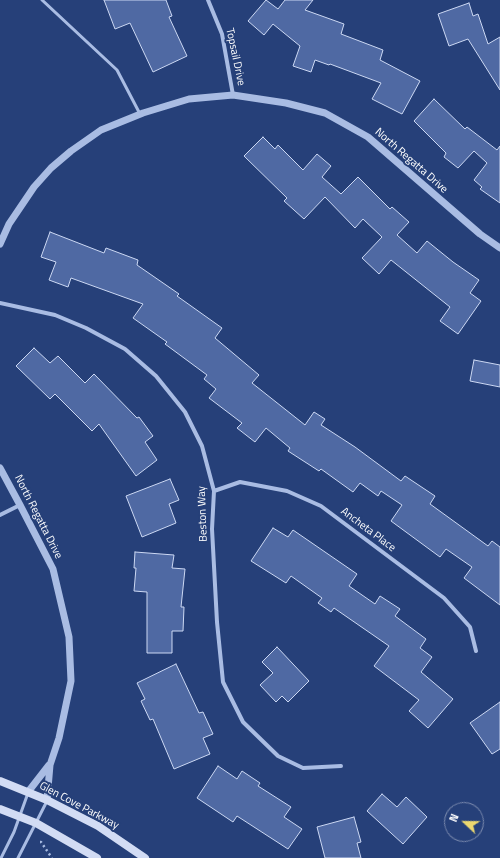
<!DOCTYPE html>
<html>
<head>
<meta charset="utf-8">
<style>
  body { margin:0 }
  #map { position:relative; width:500px; height:858px; overflow:hidden; background:#264079; font-family:"Titillium Web",sans-serif }
  canvas { display:block }
  .north { position:absolute; left:444px; top:802px; width:40px; height:40px; box-sizing:border-box; background:#264079; border:1px solid #7d8caf; border-radius:50%; rotate:292deg; font-size:11px; font-weight:700; line-height:16px; text-align:center; color:#fff }
  .north::after { content:''; display:block; margin:auto; width:14px; height:18px; background:#ecd86f; clip-path:polygon(50% 0,100% 100%,50% 72%,0 100%) }
</style>
</head>
<body>
<div id="map">
<canvas width="500" height="858"></canvas>
<div class="north">N</div>
</div>
<script>
const ctx = document.querySelector('canvas').getContext('2d');
ctx.lineJoin = 'round';
function fillPath(path, color) {
  ctx.fillStyle = color;
  ctx.fill(path, 'evenodd');
}
function shape(rows) {
  const path = new Path2D();
  for (const r of rows) {
    path.moveTo(r[0], r[1]);
    for (let i = 2; i < r.length; i += 2) path.lineTo(r[i], r[i + 1]);
  }
  return path;
}
function trace(path, color, width, dash) {
  ctx.strokeStyle = color;
  ctx.lineWidth = width;
  ctx.lineCap = dash ? 'butt' : 'round';
  ctx.setLineDash(dash || []);
  ctx.stroke(path);
}
function label(font, color, halo, rows, align = 'center') {
  ctx.font = font + ' "Titillium Web",sans-serif';
  ctx.lineWidth = 4;
  ctx.setLineDash([]);
  ctx.textBaseline = 'middle';
  ctx.strokeStyle = halo;
  ctx.fillStyle = color;
  for (const [text, x, y, turn = 0] of rows) {
    ctx.save();
    ctx.translate(x, y);
    ctx.rotate((+turn || 0) * Math.PI / 180);
    ctx.textAlign = isNaN(turn) ? turn : align;
    if (halo) ctx.strokeText(text, 0, 0);
    ctx.fillText(text, 0, 0);
    ctx.restore();
  }
}
const building = shape([
  [104,0,166,0,172,16,169,17,187,56,153,72,130,23,115,29,104,0],
  [266,0,278,9,285,0,313,0,305,10,344,24,341,34,383,50,380,60,420,81,402,114,372,99,381,83,330,64,329,65,315,60,311,72,293,66,300,46,273,24,264,35,248,21,266,0],
  [469,3,473,16,478,14,488,44,500,37,500,90,468,39,449,46,438,14,469,3],
  [434,99,465,129,467,127,497,150,500,146,500,203,480,189,482,187,474,180,487,163,474,151,458,168,444,157,446,153,414,121,434,99],
  [263,137,275,149,278,145,303,170,317,154,331,166,322,177,341,194,358,177,390,209,392,207,409,222,397,235,417,253,427,241,453,262,479,280,470,293,481,301,458,334,440,321,450,307,391,260,379,274,362,258,382,237,363,219,355,228,325,197,304,219,284,201,287,198,244,156,263,137],
  [50,232,104,253,106,248,138,260,137,265,179,294,177,296,222,328,215,338,259,375,252,383,305,425,314,412,325,419,321,425,355,447,401,481,405,476,435,496,430,504,488,546,492,541,500,547,500,605,464,578,472,567,446,549,440,557,391,521,402,505,381,491,378,496,360,483,353,492,321,469,319,471,288,451,290,448,266,428,255,442,237,428,242,423,209,398,216,389,204,379,207,375,165,344,167,342,133,318,143,304,71,278,68,287,49,280,56,262,41,257,50,232],
  [34,348,50,363,58,356,85,383,94,374,137,418,139,417,153,436,145,442,157,460,136,476,99,424,92,431,55,394,50,399,16,366,34,348],
  [474,360,500,365,500,387,470,381,474,360],
  [170,479,179,500,169,504,176,523,142,537,126,496,170,479],
  [273,528,288,537,293,530,357,574,349,586,375,604,380,596,400,609,395,616,426,639,420,648,432,657,421,672,453,699,428,728,409,711,419,700,374,666,389,646,334,608,331,612,318,603,322,598,291,576,286,583,251,561,273,528],
  [135,552,174,555,172,568,185,569,181,607,184,607,183,631,172,631,172,653,147,653,147,592,134,591,136,568,134,568,135,552],
  [277,647,309,681,288,702,282,696,276,702,260,685,273,673,262,662,277,647],
  [176,664,199,713,203,712,213,734,203,738,210,754,174,769,153,719,150,720,141,701,145,699,137,683,176,664],
  [500,702,500,749,492,754,470,723,500,702],
  [218,766,237,779,242,771,260,783,258,786,291,807,284,817,302,829,288,849,237,816,233,822,197,798,218,766],
  [382,794,397,807,406,797,427,817,403,844,367,811,382,794],
  [354,817,361,842,357,843,361,858,325,858,317,827,354,817]
]);
fillPath(building, '#4f69a3');
trace(building, '#ccd8f3', 1);
trace(shape([
  [40,842,41,842,52,858]
]), '#a9bce3', 2.5, [2, 3]);
trace(shape([
  [42,0,117,70,140,114],
  [1,858,14,832,28,793],
  [18,858,47,801]
]), '#a9bce3', 3);
trace(shape([
  [208,0,222,34,233,95],
  [0,303,55,315,86,328,125,349,156,376,185,412,202,446,214,491,212,529,217,622,223,682,243,722,278,756,303,768,341,766],
  [214,491,240,482,287,491,321,506,444,598,470,627,476,651],
  [0,515,20,505]
]), '#a9bce3', 4);
trace(shape([
  [0,244,9,224,34,187,51,168,71,151,101,130,143,113,189,99,233,95,286,103,325,113,368,137,480,234,500,248],
  [0,468,20,505,53,569,69,637,71,681,59,738,50,765,47,800],
  [28,792,49,765]
]), '#a9bce3', 7);
trace(shape([
  [0,781,47,800,98,826,145,858],
  [0,809,36,823,97,858]
]), '#d2dcf4', 8);
label('11px', '#fff', '#264079', [
  ["Topsail Drive",235,57,78],
  ["North Regatta Drive",411,161,41],
  ["Beston Way",203,514,-92],
  ["North Regatta Drive",38,517,63],
  ["Ancheta Place",368,530,37],
  ["Glen Cove Parkway",79,806,28]
]);
</script>
</body>
</html>
